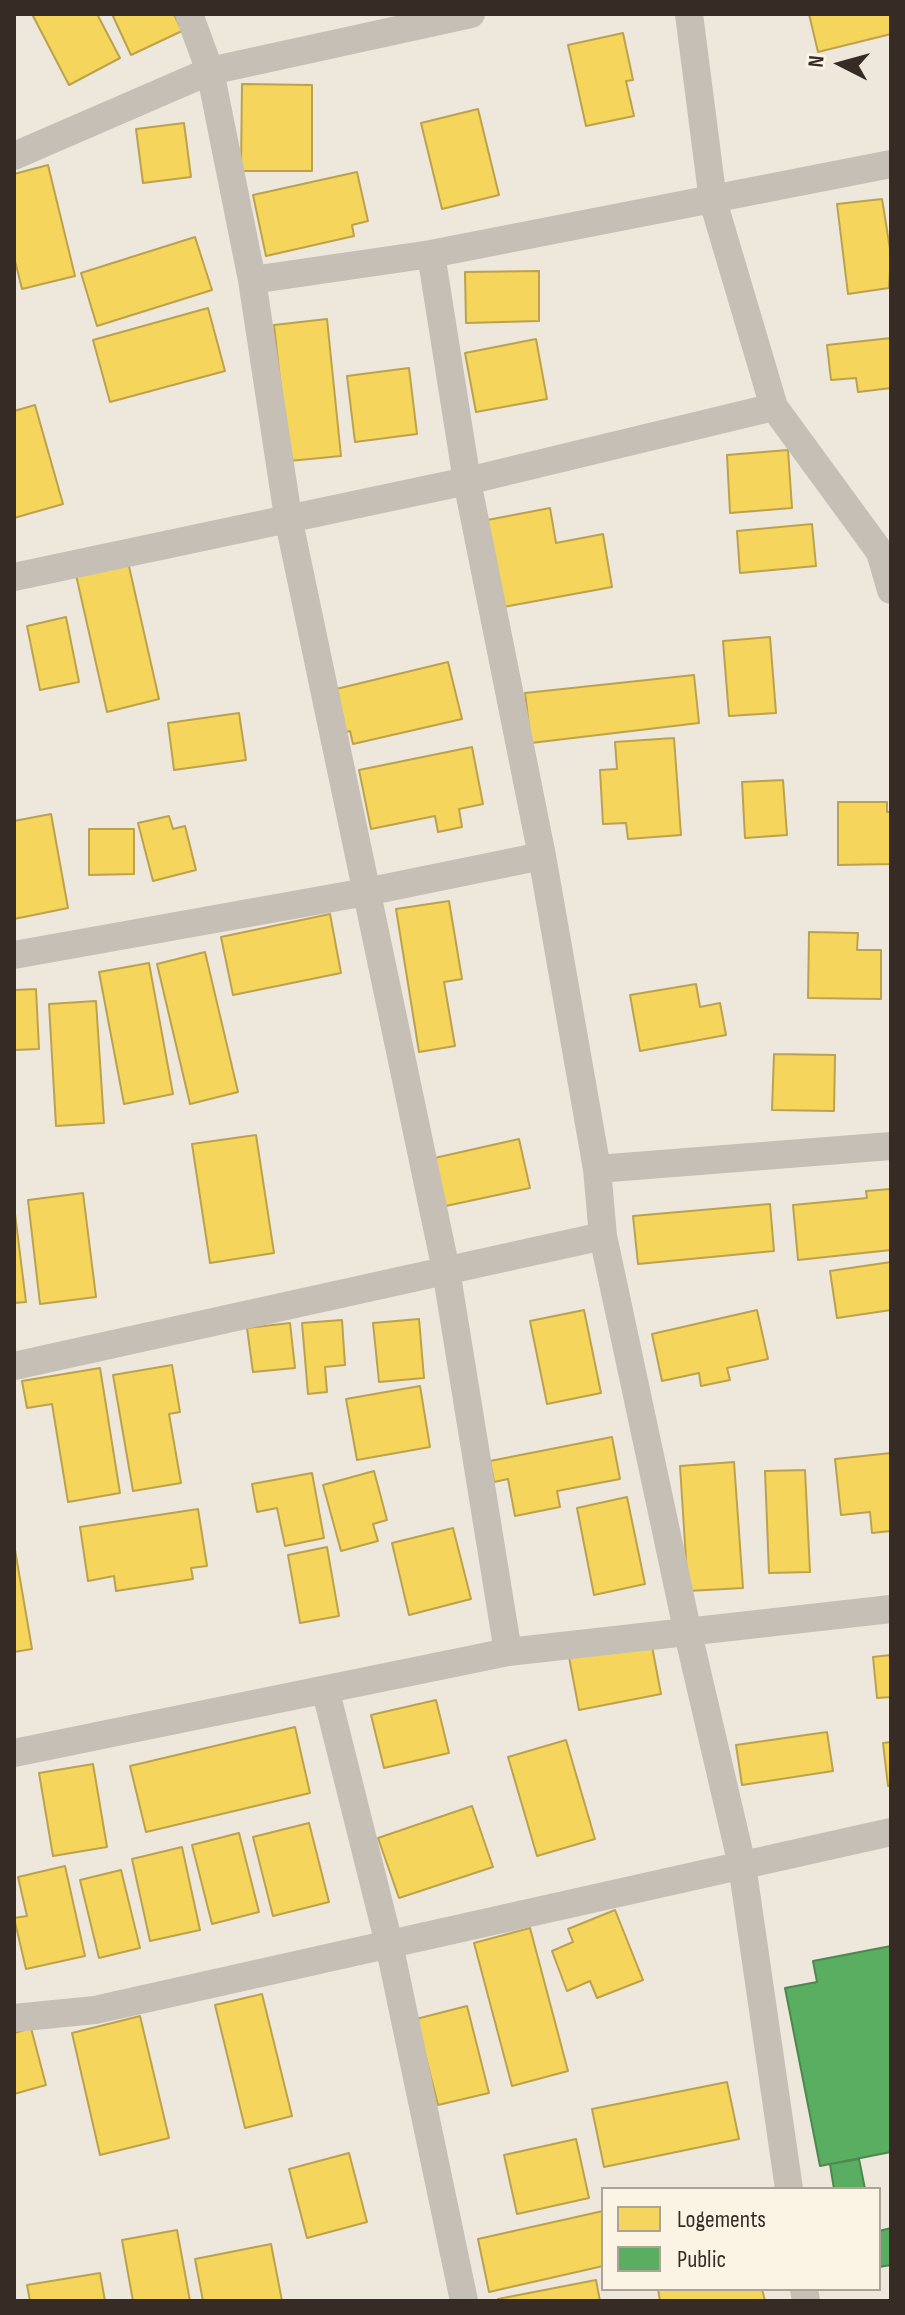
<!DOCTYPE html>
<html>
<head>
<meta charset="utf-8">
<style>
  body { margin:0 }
  #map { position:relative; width:905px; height:2315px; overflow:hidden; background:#ede7dc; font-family:"Sofia Sans Condensed",sans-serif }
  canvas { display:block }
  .frame { position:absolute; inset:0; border:16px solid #362c25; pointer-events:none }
  .legend { position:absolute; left:601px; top:2187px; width:280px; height:104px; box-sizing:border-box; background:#fbf3e3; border:2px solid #aca397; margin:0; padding:10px 14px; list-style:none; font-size:24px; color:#362c25 }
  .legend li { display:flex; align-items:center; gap:16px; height:40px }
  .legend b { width:40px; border:2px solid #aca397 }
  .north { position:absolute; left:801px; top:24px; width:80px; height:80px; -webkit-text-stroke:6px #fbf3e3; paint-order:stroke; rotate:276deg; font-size:22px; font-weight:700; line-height:32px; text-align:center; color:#362c25 }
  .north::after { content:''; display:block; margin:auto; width:28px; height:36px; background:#362c25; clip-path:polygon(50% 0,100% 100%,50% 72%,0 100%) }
</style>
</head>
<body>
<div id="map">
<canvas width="905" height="2315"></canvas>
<div class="frame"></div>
<ul class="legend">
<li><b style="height:22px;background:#f6d55c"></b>Logements</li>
<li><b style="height:22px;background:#5aae61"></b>Public</li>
</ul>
<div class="north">N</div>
</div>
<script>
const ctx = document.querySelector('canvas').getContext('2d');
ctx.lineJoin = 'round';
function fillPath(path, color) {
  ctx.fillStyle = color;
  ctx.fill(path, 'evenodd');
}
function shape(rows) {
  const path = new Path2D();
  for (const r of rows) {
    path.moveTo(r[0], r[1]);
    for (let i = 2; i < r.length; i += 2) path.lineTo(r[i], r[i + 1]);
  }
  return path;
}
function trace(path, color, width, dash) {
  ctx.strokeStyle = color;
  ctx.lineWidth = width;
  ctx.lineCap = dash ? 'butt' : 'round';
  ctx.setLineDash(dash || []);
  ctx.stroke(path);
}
const homes = shape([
  [32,14,97,14,120,58,69,85,32,14],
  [112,14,174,14,182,31,131,55,112,14],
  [809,14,891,14,891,34,818,52,809,14],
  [623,33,633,80,626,81,634,116,586,126,568,45,623,33],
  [242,84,312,85,312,171,241,171,242,84],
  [478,109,499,195,442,209,421,123,478,109],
  [184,123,191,177,143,183,136,129,184,123],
  [48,165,75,276,22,289,14,257,14,174,48,165],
  [357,172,368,221,352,225,354,236,266,256,253,195,357,172],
  [882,199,891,255,889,288,848,294,837,204,882,199],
  [195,237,212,290,97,326,81,273,195,237],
  [539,271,539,321,466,323,465,272,539,271],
  [208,308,225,371,110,402,93,340,208,308],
  [327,319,341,456,289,461,274,325,327,319],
  [891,338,891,388,858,392,856,378,831,380,827,345,891,338],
  [536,339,547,399,476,412,465,353,536,339],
  [409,368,417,434,355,442,347,376,409,368],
  [35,405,63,504,14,518,14,411,35,405],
  [788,450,792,508,730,513,727,455,788,450],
  [550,508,556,543,603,534,612,587,498,608,482,521,550,508],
  [812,524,816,566,740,573,737,531,812,524],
  [128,562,159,699,107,712,76,575,128,562],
  [66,617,79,682,40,690,27,626,66,617],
  [770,637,776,713,729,716,723,641,770,637],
  [448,662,462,719,353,744,350,731,342,733,332,690,448,662],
  [694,675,699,723,531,743,525,693,694,675],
  [239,713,246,760,174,770,168,723,239,713],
  [674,738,681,835,628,839,626,823,603,824,600,770,617,769,615,742,674,738],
  [472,747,483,804,459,809,462,827,438,832,435,816,371,829,359,770,472,747],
  [783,780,787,835,745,838,742,782,783,780],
  [838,802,887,802,887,812,891,812,891,864,838,865,838,802],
  [51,814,68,908,14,919,14,821,51,814],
  [169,816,173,829,185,826,196,870,153,881,138,823,169,816],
  [89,829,134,829,134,874,89,875,89,829],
  [449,901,462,979,444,982,455,1046,419,1052,396,909,449,901],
  [330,914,341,973,233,995,221,937,330,914],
  [809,932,858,933,857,950,881,950,881,999,808,998,809,932],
  [205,952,238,1092,190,1104,157,964,205,952],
  [149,963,173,1094,124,1104,99,972,149,963],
  [696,984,700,1007,720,1003,726,1035,640,1051,630,995,696,984],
  [36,989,39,1049,14,1050,14,990,36,989],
  [96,1001,104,1123,56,1126,49,1004,96,1001],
  [774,1054,835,1055,834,1111,772,1110,774,1054],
  [256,1135,274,1253,210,1263,192,1144,256,1135],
  [519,1139,530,1188,441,1207,430,1159,519,1139],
  [891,1189,891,1250,798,1260,793,1205,867,1198,866,1191,891,1189],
  [83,1193,96,1297,40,1304,28,1200,83,1193],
  [770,1204,774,1251,638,1264,633,1216,770,1204],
  [14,1206,26,1302,14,1303,14,1206],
  [891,1262,891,1310,837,1318,830,1271,891,1262],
  [584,1310,601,1393,547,1404,530,1321,584,1310],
  [757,1310,768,1359,727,1368,730,1380,701,1386,699,1373,662,1381,652,1334,757,1310],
  [419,1319,424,1378,379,1382,373,1323,419,1319],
  [342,1320,345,1365,325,1367,327,1392,308,1394,302,1323,342,1320],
  [290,1323,295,1368,253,1372,247,1328,290,1323],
  [172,1365,180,1412,169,1414,181,1483,133,1491,113,1375,172,1365],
  [100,1368,120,1493,68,1502,52,1404,27,1408,22,1381,100,1368],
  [420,1386,430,1447,357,1460,346,1399,420,1386],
  [612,1437,620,1479,557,1491,560,1507,515,1516,508,1479,494,1482,490,1461,612,1437],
  [891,1453,891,1531,872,1533,870,1512,841,1515,835,1459,891,1453],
  [734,1462,743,1588,688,1591,680,1466,734,1462],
  [805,1470,810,1572,769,1573,765,1471,805,1470],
  [374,1471,387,1520,373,1524,378,1541,341,1551,323,1485,374,1471],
  [312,1473,324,1538,285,1546,277,1508,257,1512,252,1484,312,1473],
  [627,1497,645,1584,594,1595,577,1508,627,1497],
  [198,1509,207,1566,191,1568,193,1579,116,1591,114,1576,88,1581,80,1527,198,1509],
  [453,1528,471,1599,409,1615,392,1543,453,1528],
  [14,1544,32,1649,14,1652,14,1544],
  [327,1547,339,1616,300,1623,288,1555,327,1547],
  [651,1641,661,1694,579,1710,569,1657,651,1641],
  [891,1655,891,1697,877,1698,873,1657,891,1655],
  [436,1700,449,1753,384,1768,371,1715,436,1700],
  [295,1727,310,1793,146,1832,130,1766,295,1727],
  [827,1732,833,1771,742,1785,736,1745,827,1732],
  [566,1740,595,1839,537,1856,508,1757,566,1740],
  [891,1742,891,1786,888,1786,883,1743,891,1742],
  [93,1764,107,1847,53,1856,39,1773,93,1764],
  [472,1806,493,1867,399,1898,378,1838,472,1806],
  [309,1823,329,1902,273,1916,253,1837,309,1823],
  [239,1833,259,1912,212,1924,192,1845,239,1833],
  [182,1847,200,1930,150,1941,132,1859,182,1847],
  [65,1866,85,1956,26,1969,14,1918,27,1916,18,1877,65,1866],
  [121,1870,140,1948,99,1958,80,1880,121,1870],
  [615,1910,643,1980,597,1998,590,1981,567,1991,552,1951,573,1942,568,1929,615,1910],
  [530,1928,568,2071,512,2086,474,1943,530,1928],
  [262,1994,292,2116,245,2128,215,2005,262,1994],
  [467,2006,489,2093,438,2105,416,2019,467,2006],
  [140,2016,169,2138,100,2155,72,2033,140,2016],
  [31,2028,46,2085,14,2094,14,2033,31,2028],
  [727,2082,739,2139,604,2167,592,2109,727,2082],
  [576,2139,589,2198,517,2214,504,2155,576,2139],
  [349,2153,367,2222,307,2238,289,2169,349,2153],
  [603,2211,603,2266,489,2292,478,2239,603,2211],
  [177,2230,190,2301,133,2301,122,2240,177,2230],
  [271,2244,282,2301,203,2301,195,2259,271,2244],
  [100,2273,105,2301,30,2301,27,2285,100,2273],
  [596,2280,600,2301,499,2301,498,2299,596,2280],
  [658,2289,762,2289,765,2301,660,2301,658,2289]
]);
fillPath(homes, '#f6d55c');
trace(homes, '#bca24c', 2);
const public = shape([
  [891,1946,891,2152,820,2166,785,1988,817,1982,813,1961,891,1946],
  [859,2159,865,2189,834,2189,830,2164,859,2159],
  [891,2228,891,2265,879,2267,879,2231,891,2228]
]);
fillPath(public, '#5aae61');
trace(public, '#4f874f', 2);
trace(shape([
  [189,14,210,71,252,280,288,517,446,1270,508,1652],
  [689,14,713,201,774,407,880,552,891,590],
  [14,156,210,71,471,14],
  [431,254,467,481,542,856,597,1169,603,1236,687,1629,742,1865,789,2189],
  [252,280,431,254,891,164],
  [14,577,467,481,774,407],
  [14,955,366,892,542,856],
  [597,1169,891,1146],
  [14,1366,603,1236],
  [326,1692,389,1944,464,2301],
  [14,1753,508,1652,891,1609],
  [14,2018,95,2010,891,1832],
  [804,2289,806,2301]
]), '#c5bfb6', 28);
</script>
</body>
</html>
